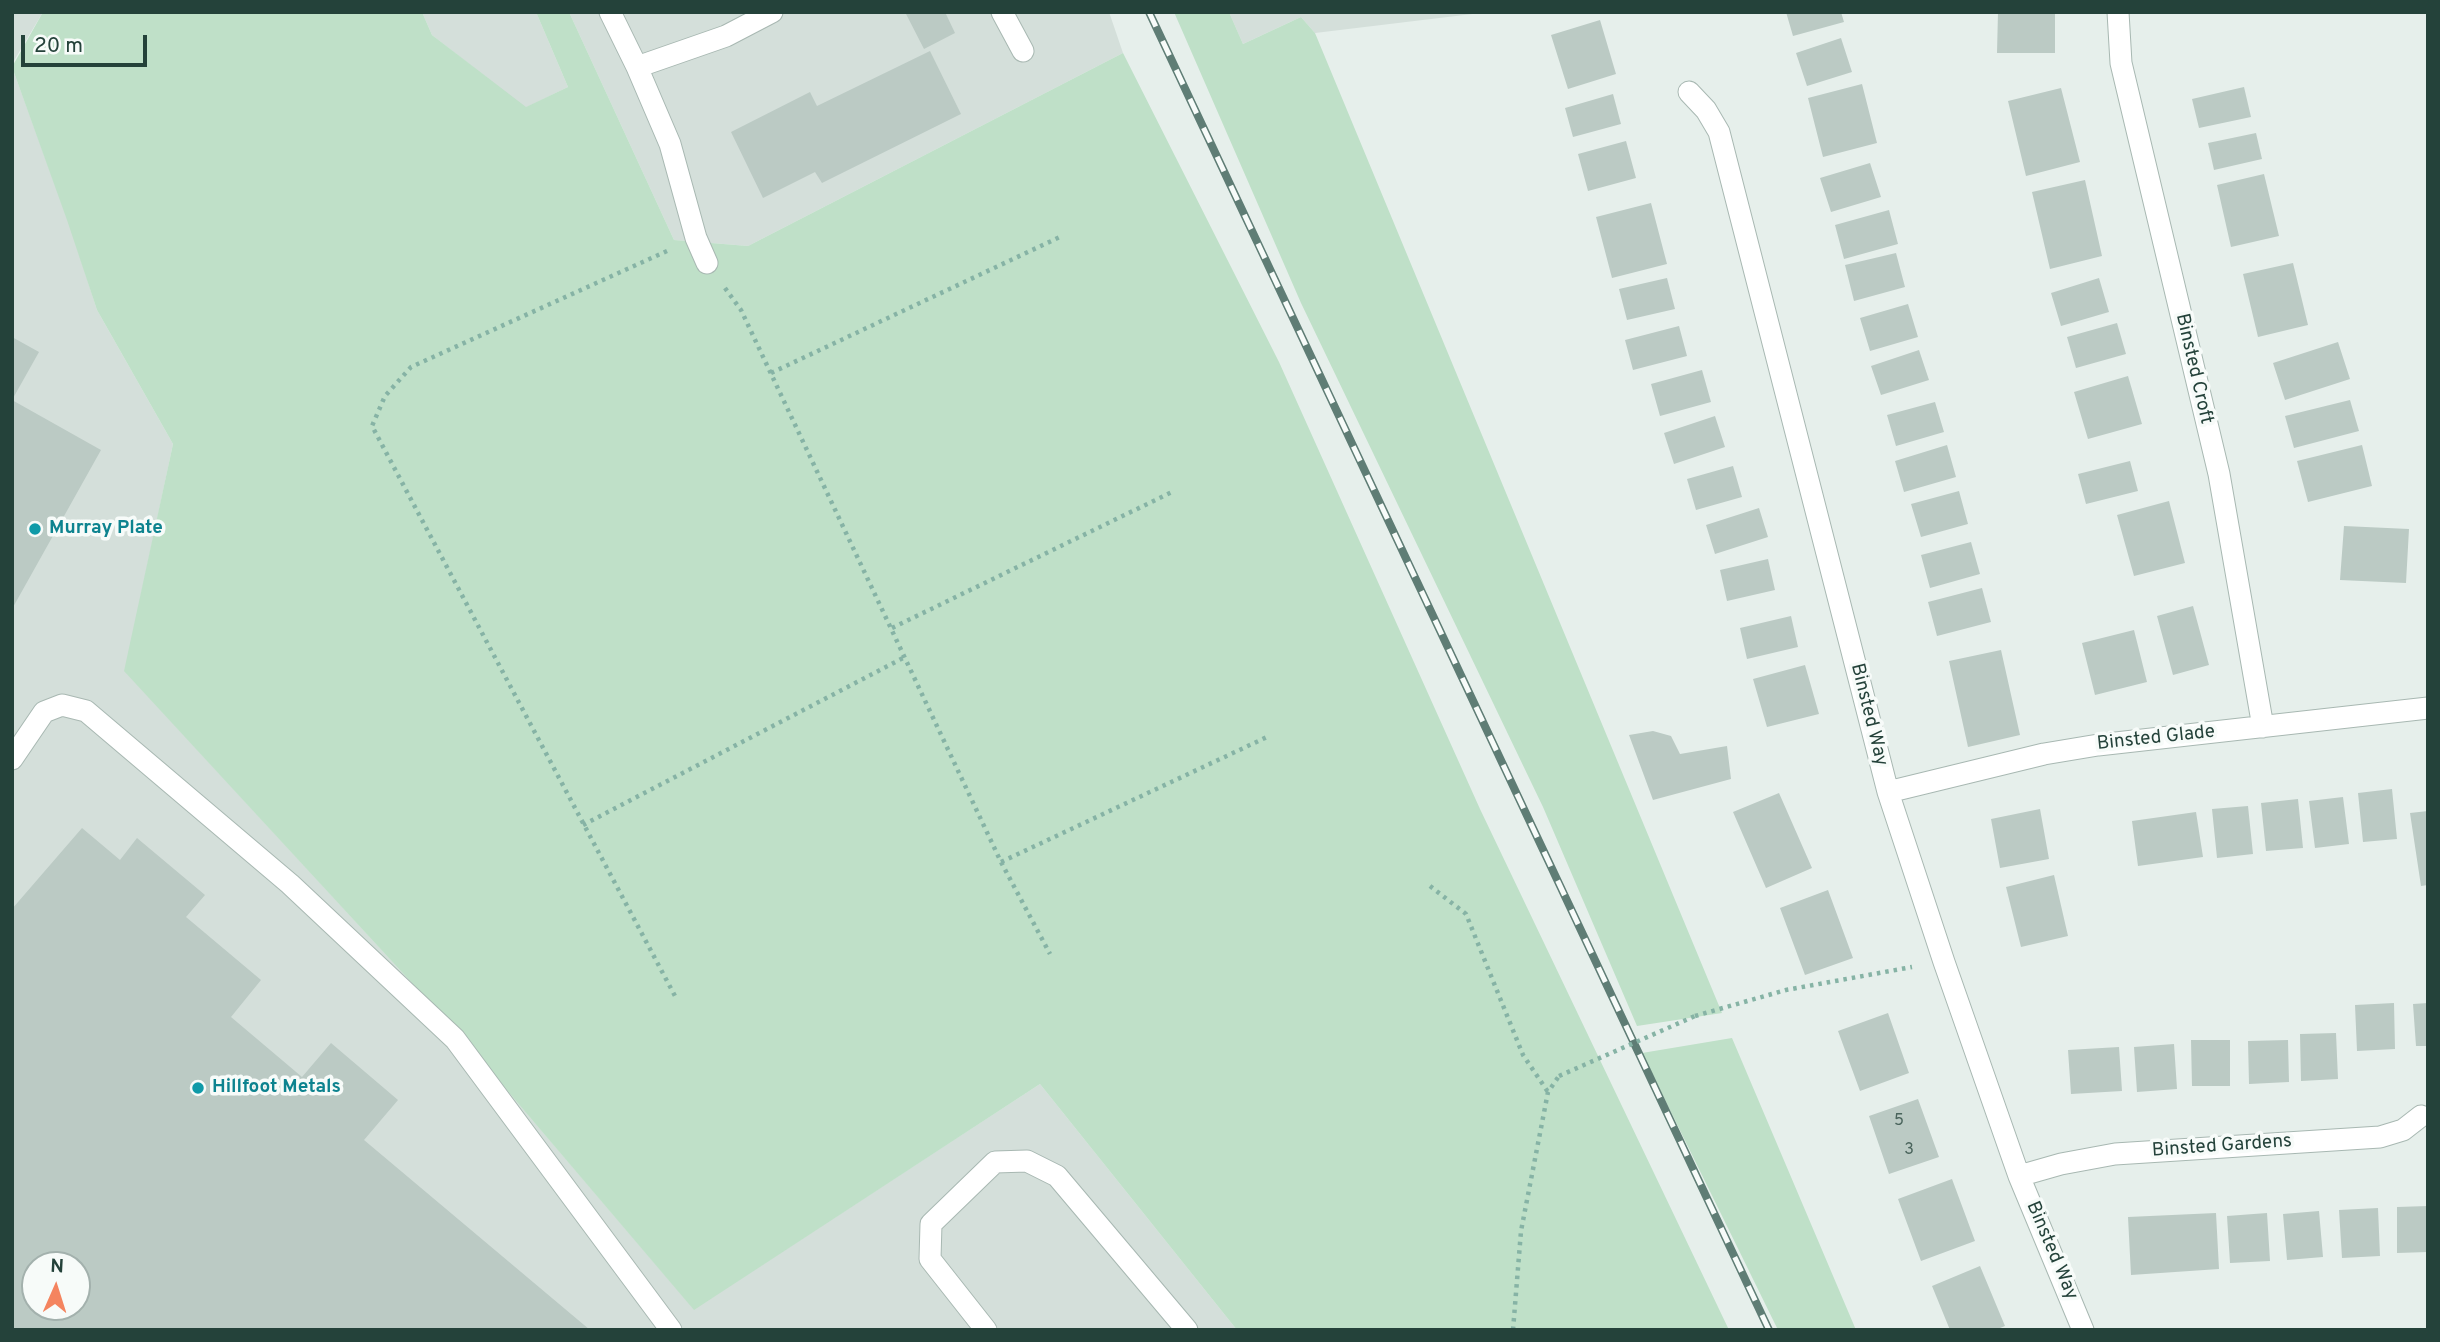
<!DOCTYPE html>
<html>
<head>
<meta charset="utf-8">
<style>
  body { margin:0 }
  #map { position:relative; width:2440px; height:1342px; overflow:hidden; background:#e6efeb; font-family:Overpass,sans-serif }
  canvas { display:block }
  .frame { position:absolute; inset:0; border:14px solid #24423a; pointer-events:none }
  .north { position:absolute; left:21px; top:1251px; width:70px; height:70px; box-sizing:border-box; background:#f7fbf9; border:2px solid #a3b1ad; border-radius:50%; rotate:3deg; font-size:19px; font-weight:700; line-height:28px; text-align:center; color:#24423a }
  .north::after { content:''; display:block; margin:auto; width:24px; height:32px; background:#f4845f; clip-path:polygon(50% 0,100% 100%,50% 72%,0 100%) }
  .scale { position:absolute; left:21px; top:35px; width:126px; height:32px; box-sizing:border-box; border:4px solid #24423a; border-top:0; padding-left:9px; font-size:21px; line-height:24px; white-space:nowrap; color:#24423a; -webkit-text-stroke:5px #f7fbf9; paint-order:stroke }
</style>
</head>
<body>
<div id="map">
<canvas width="2440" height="1342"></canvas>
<div class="frame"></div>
<div class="north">N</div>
<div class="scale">20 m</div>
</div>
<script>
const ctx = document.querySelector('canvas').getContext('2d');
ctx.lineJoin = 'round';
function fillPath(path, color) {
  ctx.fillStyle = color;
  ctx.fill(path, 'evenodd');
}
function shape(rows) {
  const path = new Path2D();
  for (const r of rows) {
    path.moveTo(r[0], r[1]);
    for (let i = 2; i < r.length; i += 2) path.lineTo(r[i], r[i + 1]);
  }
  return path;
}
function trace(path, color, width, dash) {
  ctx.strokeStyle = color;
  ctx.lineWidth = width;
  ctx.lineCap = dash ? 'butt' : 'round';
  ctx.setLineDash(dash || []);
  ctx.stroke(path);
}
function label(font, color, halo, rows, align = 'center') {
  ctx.font = font + ' Overpass,sans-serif';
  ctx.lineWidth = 7;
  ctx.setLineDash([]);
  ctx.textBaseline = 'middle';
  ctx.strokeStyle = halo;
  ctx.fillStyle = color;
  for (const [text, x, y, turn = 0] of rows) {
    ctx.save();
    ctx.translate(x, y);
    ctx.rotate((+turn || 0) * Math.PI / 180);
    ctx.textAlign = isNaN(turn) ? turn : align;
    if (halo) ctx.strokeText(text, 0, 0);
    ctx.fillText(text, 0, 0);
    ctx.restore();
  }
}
fillPath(shape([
  [12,12,43,12,12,64],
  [422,12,536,12,568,87,525,108,432,35],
  [569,12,1109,12,1123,53,748,246,674,240],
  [1229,12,1489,12,1315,33,1301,17,1243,44],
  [12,67,68,220,97,310,173,444,125,671,459,1034,694,1309,1040,1084,1237,1330,12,1330],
  [35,1265,77,1265,77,1307,35,1307]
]), '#d4dfda');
fillPath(shape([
  [43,12,422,12,432,35,526,107,568,87,536,12,569,12,674,240,748,246,1123,53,1279,362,1480,809,1729,1330,1237,1330,1040,1084,694,1310,459,1034,124,671,173,444,97,310,67,220,12,67],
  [1174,12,1229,12,1243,44,1301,17,1315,33,1722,1013,1637,1026,1543,807,1301,303],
  [1732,1038,1856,1330,1778,1330,1642,1053]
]), '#bfe0c8');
fillPath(shape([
  [905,12,945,12,955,33,924,49],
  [1786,12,1841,12,1844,22,1793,36],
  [1998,12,2055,12,2055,53,1997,53],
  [1600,20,1616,74,1568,89,1551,35],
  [1841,38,1852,72,1807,86,1796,53],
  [930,51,961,114,822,183,815,172,763,198,731,132,810,92,817,106],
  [1862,84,1877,143,1823,157,1808,98],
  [2244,87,2251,117,2199,128,2192,99],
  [2061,88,2080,162,2026,176,2008,101],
  [1613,94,1621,124,1573,137,1565,108],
  [2256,133,2262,159,2214,170,2208,143],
  [1626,141,1636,178,1588,191,1578,154],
  [1870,163,1881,197,1831,212,1820,178],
  [2264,174,2279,236,2231,247,2217,185],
  [2085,180,2102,256,2050,269,2032,192],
  [1651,203,1667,264,1612,278,1596,217],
  [1889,210,1898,244,1844,259,1835,225],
  [1896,253,1905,287,1854,301,1845,265],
  [2293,263,2308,325,2258,337,2243,274],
  [1667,278,1675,309,1627,320,1619,289],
  [2099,278,2109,312,2061,326,2051,293],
  [1908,304,1918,337,1870,351,1860,318],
  [2117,323,2126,354,2076,368,2067,337],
  [1679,326,1687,356,1633,370,1625,340],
  [12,337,39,352,12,400],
  [2338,342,2350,379,2285,400,2273,363],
  [1919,350,1929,380,1881,395,1871,366],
  [1702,370,1711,402,1660,416,1651,384],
  [2128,376,2142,424,2088,439,2074,392],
  [12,400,101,450,12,609],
  [2350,400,2359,431,2294,448,2285,416],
  [1935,402,1944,432,1896,446,1887,415],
  [1715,416,1725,447,1674,464,1664,433],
  [1947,445,1956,477,1904,492,1895,461],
  [2362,445,2372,486,2308,502,2297,461],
  [2130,461,2138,491,2086,504,2078,474],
  [1733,466,1742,497,1696,510,1687,479],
  [1959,491,1968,524,1921,537,1911,504],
  [2169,501,2185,563,2134,576,2117,515],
  [1759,508,1768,537,1715,554,1706,525],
  [2344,526,2409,529,2406,583,2340,580],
  [1971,542,1980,574,1930,588,1921,555],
  [1768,559,1775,590,1727,601,1720,570],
  [1982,588,1991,622,1937,636,1928,602],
  [2193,606,2209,665,2173,675,2157,616],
  [1791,616,1798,647,1747,659,1740,628],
  [2134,630,2147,682,2095,695,2082,643],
  [2001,650,2020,735,1968,747,1949,661],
  [1805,665,1819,714,1767,727,1753,679],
  [1653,731,1671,736,1680,754,1727,746,1731,779,1653,800,1629,735],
  [2392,789,2397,839,2363,842,2358,793],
  [1779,793,1812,868,1766,888,1733,812],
  [2343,797,2349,844,2315,848,2309,801],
  [2298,799,2303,848,2266,851,2261,803],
  [2248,806,2253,854,2217,858,2212,809],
  [2040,809,2049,859,2000,868,1991,819],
  [2428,811,2428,885,2421,886,2410,813],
  [2196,812,2203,857,2138,866,2132,821],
  [82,828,120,860,137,838,205,895,186,917,261,980,231,1017,302,1077,331,1043,398,1100,364,1140,590,1330,12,1330,12,909],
  [35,1265,77,1265,77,1307,35,1307],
  [2054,875,2068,936,2021,947,2006,887],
  [1828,890,1853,958,1805,975,1780,908],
  [2394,1003,2395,1049,2357,1051,2355,1005],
  [2428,1003,2428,1046,2416,1046,2413,1004],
  [1888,1013,1909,1073,1860,1091,1838,1031],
  [2336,1033,2338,1079,2301,1081,2300,1034],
  [2191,1040,2230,1040,2230,1086,2192,1086],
  [2288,1040,2289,1082,2249,1084,2248,1041],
  [2174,1044,2177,1089,2137,1092,2134,1047],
  [2119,1047,2122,1091,2071,1094,2068,1050],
  [1918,1099,1939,1157,1889,1174,1869,1116],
  [1952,1179,1975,1241,1921,1261,1898,1199],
  [2428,1206,2428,1252,2397,1253,2397,1207],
  [2378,1208,2380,1256,2342,1258,2339,1210],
  [2319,1211,2323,1257,2287,1260,2283,1214],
  [2216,1213,2219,1269,2131,1275,2128,1217],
  [2267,1213,2270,1261,2230,1263,2227,1216],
  [1980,1266,2005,1326,1995,1330,1950,1330,1932,1286]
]), '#bbcac4');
const minor = shape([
  [610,12,637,67,670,144,696,238,707,263],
  [1002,12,1023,51],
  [2118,12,2121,63,2219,474,2263,727],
  [637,67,726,36,772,12],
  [1689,92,1706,110,1719,132,1888,792,1944,962,2019,1176,2083,1330],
  [12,759,44,712,62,705,86,711,290,884,455,1039,671,1330],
  [1888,792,2044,754,2098,745,2428,708],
  [2019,1176,2061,1164,2115,1154,2380,1137,2403,1130,2421,1116],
  [986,1330,930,1259,931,1224,995,1162,1027,1161,1057,1176,1187,1330]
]);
trace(minor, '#a8b8b2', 23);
trace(shape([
  [667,251,411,367,385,396,372,426,675,996],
  [725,288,741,310,1001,862,1050,954],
  [771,373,1062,236],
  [892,628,1172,492],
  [583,825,905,657],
  [1001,862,1267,737],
  [1430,886,1466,914,1523,1055,1548,1092],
  [1695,1016,1786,990,1912,967],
  [1513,1330,1521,1231,1548,1092,1559,1076]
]), '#86b3a5', 4.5, [3.5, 5]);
trace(minor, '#fff', 21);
const rail = shape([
  [1149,12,1769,1330]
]);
trace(rail, '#5f7d75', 8);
trace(rail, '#f7fbf9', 5, [16]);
trace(shape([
  [1559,1076,1695,1016]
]), '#86b3a5', 4.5, [3.5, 5]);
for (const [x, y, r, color] of [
  [35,529,7,"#0f9aa8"],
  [198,1088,7,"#0f9aa8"]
]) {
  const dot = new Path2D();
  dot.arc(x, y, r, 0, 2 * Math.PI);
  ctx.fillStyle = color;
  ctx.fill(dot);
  trace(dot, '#f7fbf9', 2.5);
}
label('16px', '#4a645c', null, [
  ["5",1899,1122],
  ["3",1909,1151]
]);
label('19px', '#24423a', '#f7fbf9', [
  ["Binsted Croft",2193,369,77],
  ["Binsted Way",1868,715,76],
  ["Binsted Glade",2156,739,-6],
  ["Binsted Gardens",2222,1147,-4],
  ["Binsted Way",2051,1251,67]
]);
label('bold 19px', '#0d838f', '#f7fbf9', [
  ["Murray Plate",49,529],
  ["Hillfoot Metals",212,1088]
], 'left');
</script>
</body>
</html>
